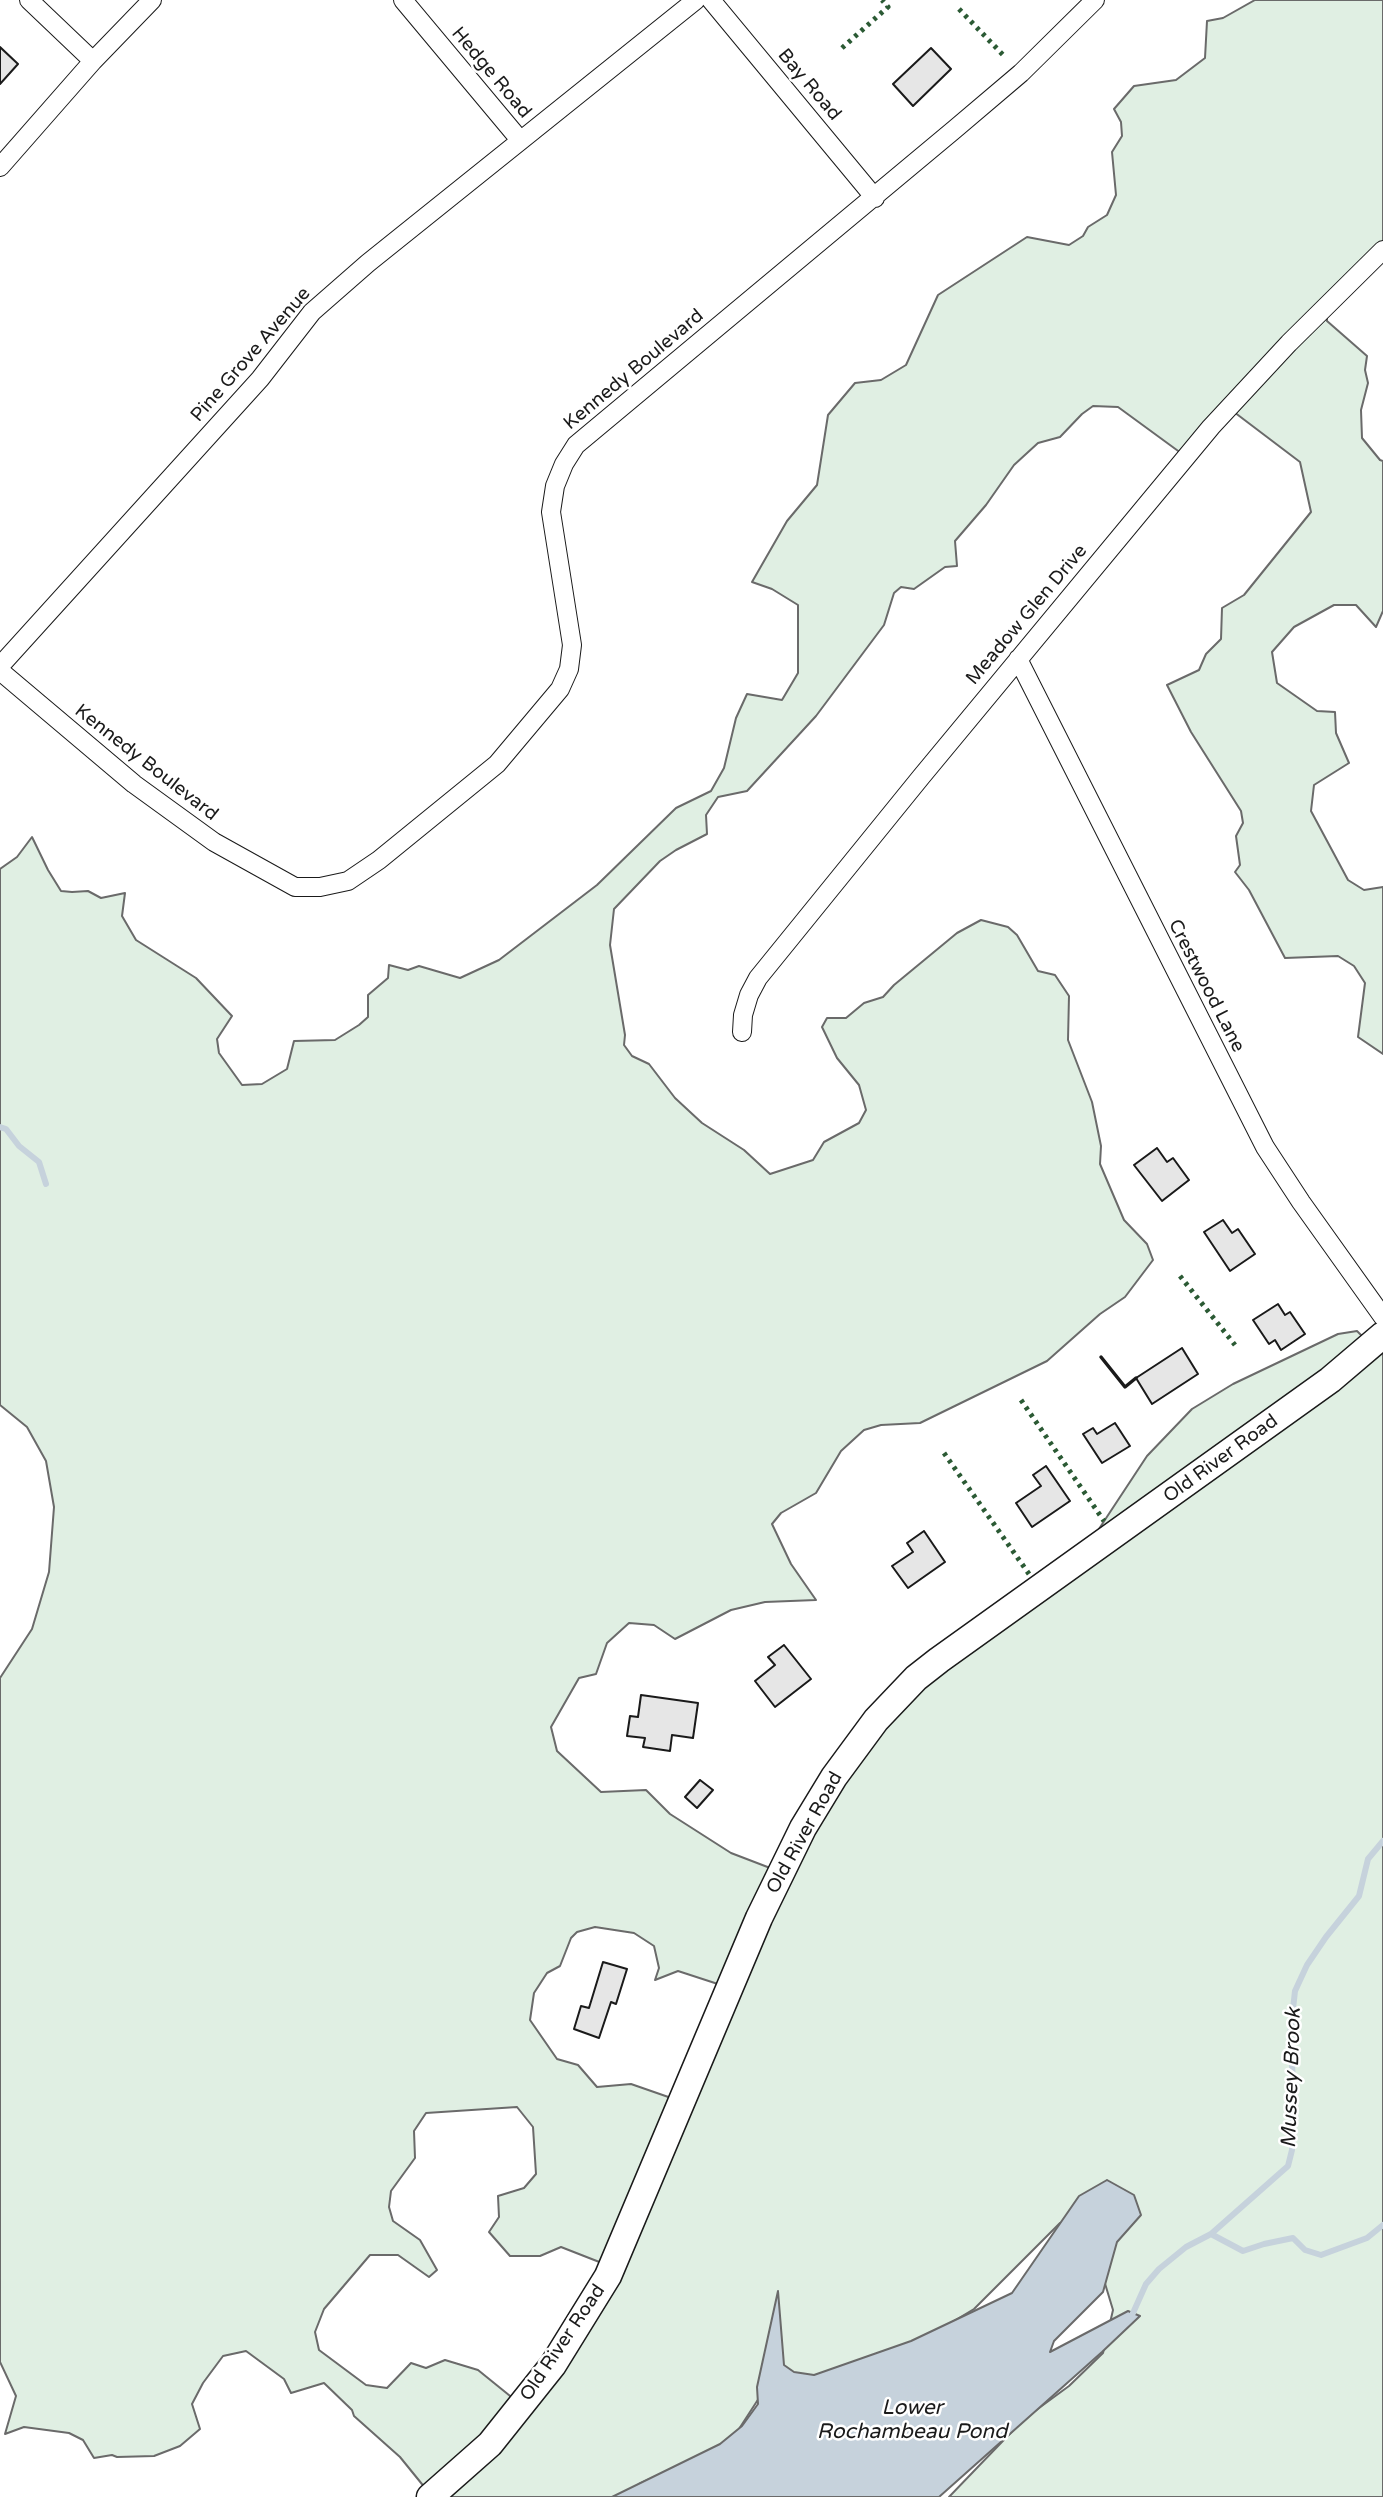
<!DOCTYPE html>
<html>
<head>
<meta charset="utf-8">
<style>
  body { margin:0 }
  canvas { display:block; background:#fff }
</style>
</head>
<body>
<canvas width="1383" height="2497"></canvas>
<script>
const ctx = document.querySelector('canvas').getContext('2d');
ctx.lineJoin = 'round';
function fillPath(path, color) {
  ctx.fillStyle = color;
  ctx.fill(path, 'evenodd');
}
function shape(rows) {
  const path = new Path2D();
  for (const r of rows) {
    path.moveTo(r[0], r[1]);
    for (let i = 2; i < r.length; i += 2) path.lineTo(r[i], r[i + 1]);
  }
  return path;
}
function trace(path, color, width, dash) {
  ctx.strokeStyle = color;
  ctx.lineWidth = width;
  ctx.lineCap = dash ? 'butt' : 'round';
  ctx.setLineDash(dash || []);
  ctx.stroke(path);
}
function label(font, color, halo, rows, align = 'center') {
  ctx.font = font + ' "Varela Round",sans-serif';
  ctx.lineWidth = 5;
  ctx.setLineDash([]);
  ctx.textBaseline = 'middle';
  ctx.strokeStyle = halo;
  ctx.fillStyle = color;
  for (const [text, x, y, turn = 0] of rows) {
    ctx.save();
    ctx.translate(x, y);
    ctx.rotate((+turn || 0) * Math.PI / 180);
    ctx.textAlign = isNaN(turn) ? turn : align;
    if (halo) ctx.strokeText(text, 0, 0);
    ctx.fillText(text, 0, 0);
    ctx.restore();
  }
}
const green = shape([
  [1255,0,1383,0,1383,258,1327,314,1327,321,1367,356,1365,370,1368,383,1361,410,1362,438,1380,460,1383,461,1383,611,1376,627,1356,605,1334,605,1294,627,1272,652,1277,683,1317,711,1335,712,1336,733,1349,763,1314,785,1311,811,1348,880,1364,890,1383,887,1383,1054,1358,1037,1365,983,1354,966,1338,956,1285,958,1249,890,1235,872,1240,865,1236,836,1243,823,1241,811,1191,732,1167,685,1199,670,1206,654,1221,639,1222,608,1244,595,1311,512,1300,462,1234,412,1185,456,1118,407,1093,406,1082,414,1060,437,1038,443,1014,465,986,505,955,541,957,566,945,567,914,589,901,587,894,593,884,625,816,716,747,791,718,797,706,815,707,834,676,850,660,861,614,909,610,945,625,1035,624,1045,632,1056,649,1064,675,1098,702,1123,744,1150,770,1174,813,1160,824,1142,859,1123,866,1110,859,1085,837,1058,822,1027,827,1018,846,1018,864,1003,883,997,894,985,957,933,981,920,1008,927,1017,935,1038,971,1055,975,1069,996,1068,1040,1092,1102,1101,1146,1100,1164,1124,1220,1147,1244,1153,1260,1125,1297,1100,1314,1047,1361,920,1423,881,1425,864,1430,841,1451,816,1493,781,1513,772,1524,791,1564,816,1600,765,1602,731,1610,675,1639,654,1625,629,1623,607,1643,596,1674,579,1678,551,1727,557,1751,601,1792,646,1790,670,1814,731,1853,778,1871,869,1733,1093,1538,1147,1456,1192,1409,1233,1384,1338,1334,1357,1331,1372,1346,1383,1340,1383,2497,949,2497,1024,2419,1069,2386,1103,2353,1113,2310,1100,2267,1060,2223,974,2309,874,2369,837,2387,772,2378,726,2449,680,2465,639,2484,627,2497,429,2497,430,2494,400,2457,354,2416,352,2410,324,2383,291,2393,284,2379,246,2351,223,2356,203,2383,192,2404,200,2429,180,2446,154,2456,117,2457,112,2455,94,2458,83,2440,69,2433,24,2427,5,2434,16,2396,0,2362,0,1678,32,1629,49,1572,54,1507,46,1461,27,1427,0,1405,0,869,17,857,32,837,48,870,61,891,72,892,88,891,101,898,125,893,122,916,136,940,196,978,232,1016,217,1039,219,1053,242,1085,262,1084,287,1069,294,1041,335,1040,359,1025,368,1017,368,995,388,978,389,965,408,970,419,966,460,978,499,960,597,885,676,808,711,791,724,768,736,718,747,694,782,700,798,673,798,605,772,589,752,582,787,521,817,485,828,415,855,383,881,380,906,365,938,295,1027,237,1069,245,1083,236,1088,227,1107,215,1116,195,1112,152,1122,136,1121,122,1114,109,1134,86,1176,80,1205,58,1207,21,1223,18,1255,0],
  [595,1927,634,1933,654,1946,659,1968,655,1980,678,1971,724,1986,677,2100,631,2084,597,2087,578,2065,557,2059,530,2020,534,1993,547,1973,560,1966,571,1938,577,1932,595,1927],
  [517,2107,533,2127,536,2174,524,2188,498,2196,499,2217,489,2232,510,2256,540,2256,561,2247,607,2265,520,2404,478,2370,445,2360,426,2368,411,2363,387,2388,366,2385,319,2350,315,2332,324,2309,370,2255,398,2255,429,2277,437,2270,420,2240,393,2221,389,2207,391,2191,415,2158,414,2131,426,2113,517,2107]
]);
fillPath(green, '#e0efe3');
trace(green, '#6a6a6a', 2);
const water = shape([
  [1107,2180,1134,2195,1141,2215,1117,2242,1103,2292,1054,2341,1050,2352,1128,2311,1140,2316,1102,2352,939,2497,612,2497,720,2444,742,2426,758,2404,757,2387,778,2291,784,2365,794,2372,814,2375,911,2341,1012,2293,1079,2196,1107,2180]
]);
fillPath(water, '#c6d2dc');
trace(water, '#6a6a6a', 2);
trace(shape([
  [0,1127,6,1129,19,1146,39,1162,46,1184],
  [1211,2234,1243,2251,1264,2244,1293,2238,1305,2250,1321,2255,1367,2238,1383,2225],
  [1133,2313,1146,2284,1159,2269,1186,2247,1211,2234,1288,2166,1292,2150,1294,2094,1290,2036,1295,1991,1307,1965,1326,1937,1359,1896,1368,1859,1383,1841]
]), '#c6d2dc', 6);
const building = shape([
  [0,47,18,64,0,84,0,47],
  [931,48,951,69,913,106,893,84,931,48],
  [1157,1148,1167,1162,1173,1158,1189,1180,1162,1201,1134,1165,1157,1148],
  [1223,1220,1232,1233,1238,1229,1255,1254,1230,1271,1204,1232,1223,1220],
  [1278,1304,1285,1315,1290,1312,1305,1334,1281,1350,1275,1340,1269,1344,1253,1320,1278,1304],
  [1182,1348,1198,1374,1152,1404,1136,1378,1182,1348],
  [1115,1423,1130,1446,1102,1463,1083,1434,1093,1428,1097,1434,1115,1423],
  [1046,1466,1070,1501,1032,1527,1016,1503,1041,1486,1033,1475,1046,1466],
  [924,1531,945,1562,908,1588,892,1566,913,1552,907,1543,924,1531],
  [784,1645,811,1679,775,1707,755,1681,775,1665,768,1657,784,1645],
  [641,1695,698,1703,693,1738,672,1735,670,1751,643,1747,645,1738,627,1736,630,1716,638,1717,641,1695],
  [700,1780,713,1790,697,1808,685,1797,700,1780],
  [603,1962,627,1969,616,2004,611,2002,599,2038,574,2029,581,2006,589,2008,603,1962]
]);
fillPath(building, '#e6e6e6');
trace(building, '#1a1a1a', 2);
const street = shape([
  [29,0,93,61],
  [403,0,520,140],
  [711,0,875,198],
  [0,167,93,61,152,0],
  [1018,659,1265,1147,1301,1202,1383,1317],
  [0,666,260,379,312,312,368,263,696,0],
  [0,671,134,784,214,842,295,887,320,887,348,881,379,860,497,764,560,689,569,669,572,645,551,512,555,486,564,464,576,445,955,129,1021,73,1095,0],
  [742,1032,743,1015,749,995,758,978,921,777,1211,427,1289,343,1383,250]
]);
const secondary = shape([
  [430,2497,490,2444,553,2365,608,2276,759,1918,803,1828,834,1777,876,1720,916,1678,939,1660,1330,1380,1383,1335]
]);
trace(street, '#1a1a1a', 20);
trace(secondary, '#1a1a1a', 29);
trace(street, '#fff', 18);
trace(secondary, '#fff', 26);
trace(shape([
  [959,9,1006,58],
  [842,48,888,7,882,0],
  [1180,1276,1235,1345],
  [1021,1400,1104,1521],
  [944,1453,1029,1574]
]), '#2b5a34', 5, [3.5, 5]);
trace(shape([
  [1101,1357,1125,1387,1136,1378]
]), '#1a1a1a', 3.5);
label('19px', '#1a1a1a', '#fff', [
  ["Hedge Road",491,73,50],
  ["Bay Road",809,85,50],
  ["Pine Grove Avenue",251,355,-49],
  ["Kennedy Boulevard",634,370,-40],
  ["Meadow Glen Drive",1027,615,-50],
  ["Kennedy Boulevard",146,763,38],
  ["Crestwood Lane",1206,986,63],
  ["Old River Road",1221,1459,-36],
  ["Old River Road",805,1833,-61],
  ["Old River Road",563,2343,-56]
]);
label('italic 21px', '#1a1a1a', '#fff', [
  ["Mussey Brook",1292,2078,-88],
  ["Lower",912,2408],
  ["Rochambeau Pond",912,2432]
]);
</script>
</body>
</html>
